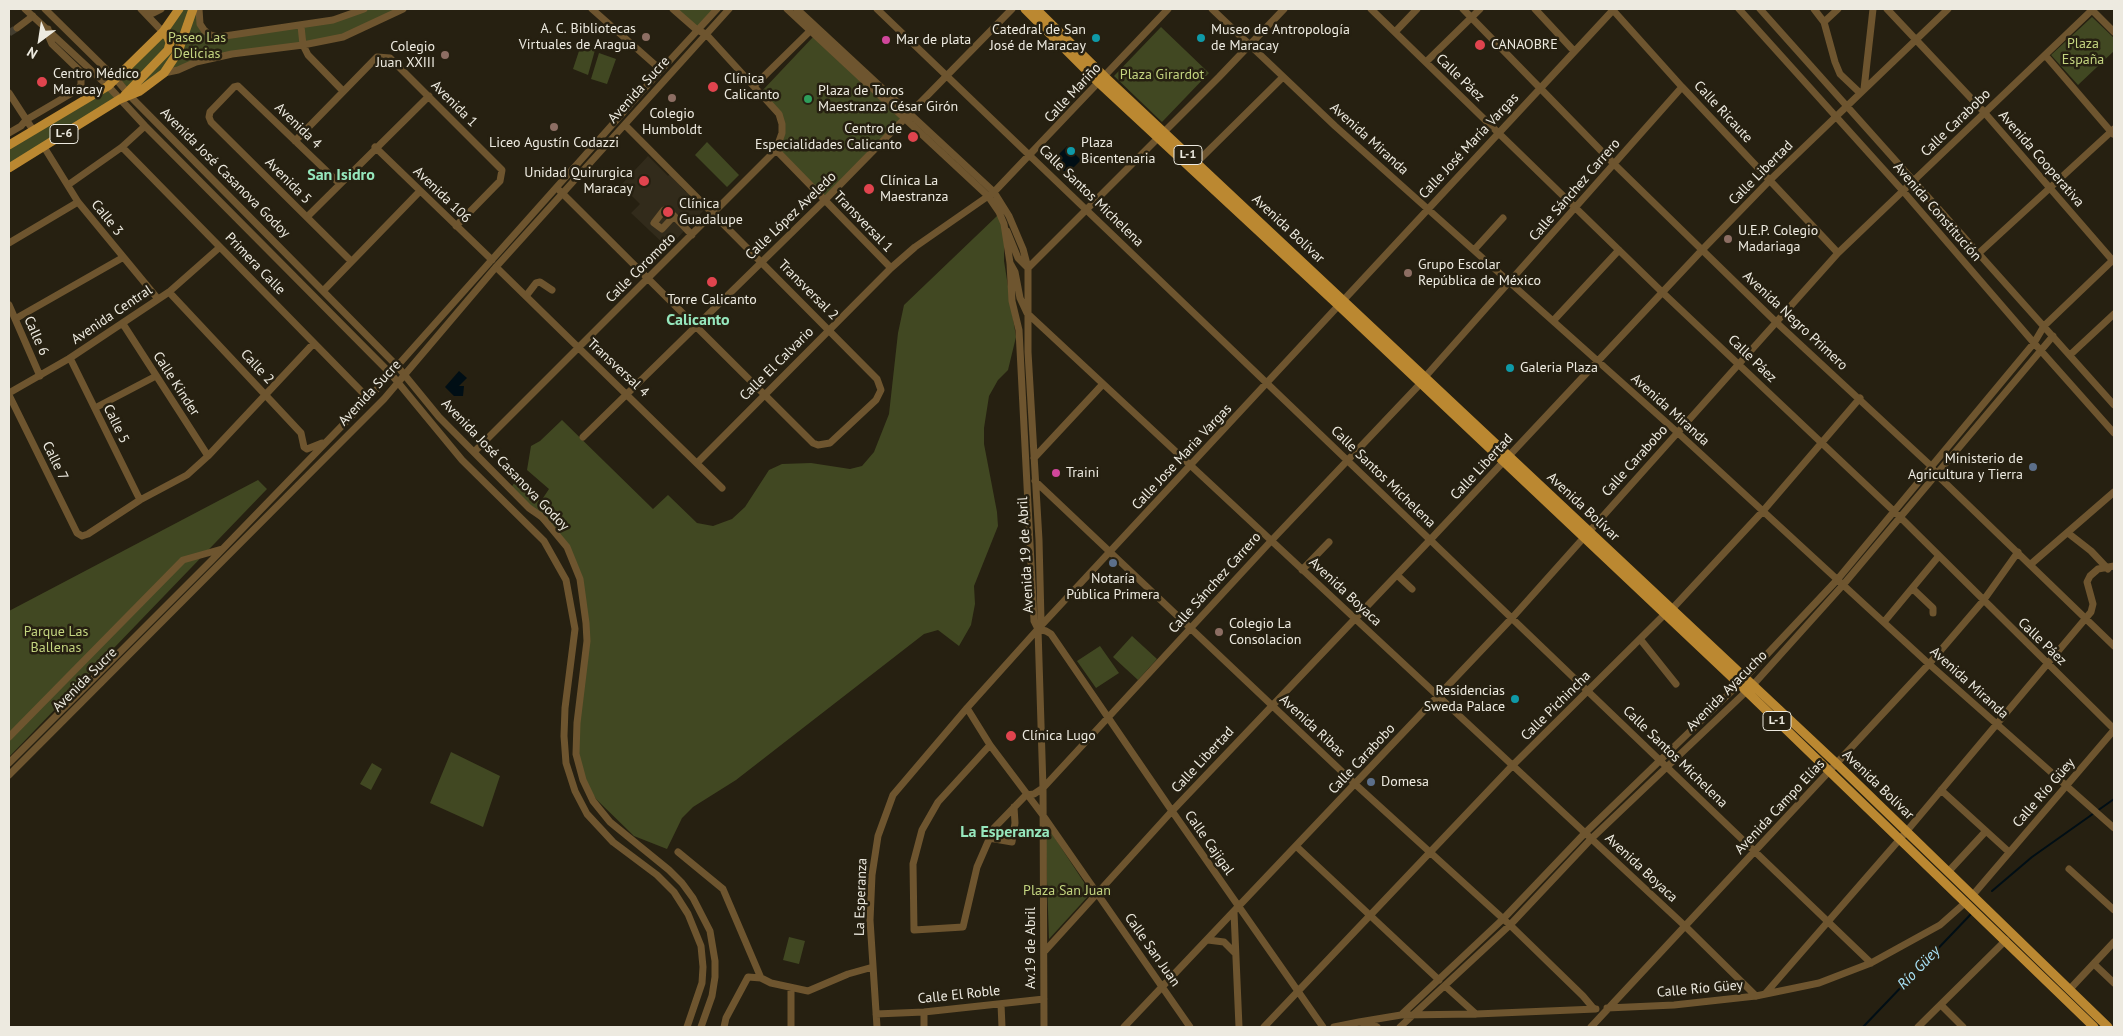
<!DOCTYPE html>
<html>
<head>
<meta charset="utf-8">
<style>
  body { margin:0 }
  #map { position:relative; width:2123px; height:1036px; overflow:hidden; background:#262011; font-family:"PT Sans",sans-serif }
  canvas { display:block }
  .frame { position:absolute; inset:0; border:10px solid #edeae0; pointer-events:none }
  .north { position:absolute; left:15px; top:15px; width:50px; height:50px; -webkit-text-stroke:4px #262011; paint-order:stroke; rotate:211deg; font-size:14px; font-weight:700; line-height:20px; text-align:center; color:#edeae0 }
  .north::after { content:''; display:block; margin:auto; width:18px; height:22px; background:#edeae0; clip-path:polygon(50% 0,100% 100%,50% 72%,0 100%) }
</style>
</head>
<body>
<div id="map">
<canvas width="2123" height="1036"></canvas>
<div class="frame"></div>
<div class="north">N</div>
</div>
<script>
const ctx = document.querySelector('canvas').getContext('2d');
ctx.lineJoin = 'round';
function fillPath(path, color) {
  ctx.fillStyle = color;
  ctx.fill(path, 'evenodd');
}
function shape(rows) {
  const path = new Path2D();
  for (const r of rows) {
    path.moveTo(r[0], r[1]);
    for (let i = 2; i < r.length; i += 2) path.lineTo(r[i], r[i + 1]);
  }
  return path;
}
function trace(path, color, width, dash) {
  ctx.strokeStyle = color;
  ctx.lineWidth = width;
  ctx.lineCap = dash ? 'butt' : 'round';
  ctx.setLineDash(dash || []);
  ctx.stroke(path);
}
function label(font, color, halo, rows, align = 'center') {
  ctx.font = font + ' "PT Sans",sans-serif';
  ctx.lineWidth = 5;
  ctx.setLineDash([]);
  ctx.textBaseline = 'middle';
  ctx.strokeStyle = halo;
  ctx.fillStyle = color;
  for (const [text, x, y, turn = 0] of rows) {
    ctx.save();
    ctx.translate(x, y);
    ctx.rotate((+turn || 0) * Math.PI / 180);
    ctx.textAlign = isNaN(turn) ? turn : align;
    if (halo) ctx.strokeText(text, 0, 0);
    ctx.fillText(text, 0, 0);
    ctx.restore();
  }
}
fillPath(shape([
  [648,156,668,176,670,174,682,184,680,186,686,192,689,190,698,199,696,202,704,210,668,248,631,213,640,204,621,185]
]), '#322b1b');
fillPath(shape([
  [179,9,199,9,200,24,210,35,301,26,364,9,403,9,343,37,232,54,164,73,130,96,116,79],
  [672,9,717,9,697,30],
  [2092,17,2114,38,2114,51,2078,85,2051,55],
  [1161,27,1209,73,1162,122,1114,76],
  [814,36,902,119,826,198,778,150,784,123,762,91],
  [581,45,595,50,588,75,573,69],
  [599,53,616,59,607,84,591,79],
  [108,86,120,99,9,168,9,145],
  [707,142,739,175,727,187,695,155],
  [998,215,1004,226,1004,261,1016,337,1008,370,998,380,989,396,984,428,984,444,997,512,998,526,974,586,975,604,971,625,959,646,938,630,924,634,736,780,693,807,682,818,667,849,634,836,596,799,583,780,576,754,587,641,580,579,566,547,510,489,515,482,541,501,549,489,527,470,531,446,540,441,562,420,653,509,668,495,697,523,713,526,732,519,745,507,769,470,782,464,811,463,850,469,862,466,874,452,889,414,898,333,904,305],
  [258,480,267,489,9,757,9,611],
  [1132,636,1157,659,1138,680,1113,657],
  [1100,646,1119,673,1096,688,1077,661],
  [451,752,500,776,483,827,430,803],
  [372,763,382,769,371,790,360,784],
  [1045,823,1091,893,1049,939],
  [789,937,805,941,799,964,783,960]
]), '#414822');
fillPath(shape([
  [1067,146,1081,160,1067,174,1053,160],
  [459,371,467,378,459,386,464,386,463,396,454,396,445,387]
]), '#000e15');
trace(shape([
  [1992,891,2032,857,2114,799],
  [1863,1027,1972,913]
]), '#000e15', 2);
trace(shape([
  [9,33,17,28]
]), '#443e30', 7, [7, 3.5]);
trace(shape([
  [25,9,108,86,145,126,391,374,462,460,544,541,566,580,575,629,565,708,564,736,566,763,575,791,587,814,613,842,657,875,674,892,688,914,701,946,703,967,702,983,687,1027],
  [45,9,116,79,130,96,398,367,439,417,529,508,542,517,567,547,580,579,586,623,587,641,577,723,576,754,583,780,593,801,610,822,669,870,682,883,693,898,710,931,715,961,715,977,712,996,701,1027],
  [141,9,163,32],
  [199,9,200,24,204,30,210,35,218,37,333,20,364,9],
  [592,9,661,70],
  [787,9,988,196,999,212,1004,224,1010,263,1012,301,1019,330,1034,621,1038,629],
  [797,9,994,192,1009,216,1023,249,1028,268,1028,352,1039,540,1041,620,1038,629,1043,788,1044,1027],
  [877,9,1871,963],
  [1212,9,1335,126,1677,432,1929,664,2114,828],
  [1371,9,1662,292,1900,517,2114,729],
  [1463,9,1614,164,1777,323,1931,466,1936,474,2114,646],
  [1535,9,1574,51],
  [1612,9,1682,87,1838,253],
  [1739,9,1903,191,2034,343,2114,433],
  [1760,9,2114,405],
  [1814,9,1824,22,1835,62,1840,74,1860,93],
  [1887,9,1984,112,2114,262],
  [2091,9,2114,32],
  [144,12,153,13,161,9],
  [1824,22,1838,9],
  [301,26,303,45,308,55,343,91],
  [17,28,33,16],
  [1395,32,1417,9],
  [2045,55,2113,134],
  [1426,62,1480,9],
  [164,73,178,70,196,62,232,54,303,45,343,37,403,9],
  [754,86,811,30],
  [1864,89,1873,9],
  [9,93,33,130],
  [9,133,21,126,26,120,77,90,81,85,81,72,52,44,49,37,48,29],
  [295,141,377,57,390,58,502,170,500,181,456,226],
  [44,147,78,202,158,299],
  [122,147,363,393,366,401],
  [375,147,492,260],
  [776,150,891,268],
  [1196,163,1283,77],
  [340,184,238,86,234,87,210,112,209,117,211,122,351,261],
  [68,185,122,147,145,126],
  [560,191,813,443,818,445,830,443,876,400,881,390,877,379,625,125],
  [674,216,662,229,654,223,664,210,667,209,674,216,692,235],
  [307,217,429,96],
  [1007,231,1018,258,1028,268,1219,77,1284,9],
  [9,243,78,202],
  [1474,250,1503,218],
  [1979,253,2114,129],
  [1010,263,1015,272,1020,298,1027,313,1685,926,1756,996],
  [496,267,722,488],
  [324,290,420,191],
  [169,292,301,433,304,447,307,449,322,443],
  [526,296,536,283,540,282,552,290],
  [9,305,40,376],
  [15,319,122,258],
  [1553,321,1619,250],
  [123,324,208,456],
  [2070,355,2114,314],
  [70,358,140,500],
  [1425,377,1682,87],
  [9,393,70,358,169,292,220,247],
  [9,395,77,533,82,536,88,534,140,500,187,475,208,456,314,343],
  [95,408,156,376],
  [583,437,825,200,1012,9],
  [474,452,776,150,782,133,782,124,779,114,706,34,697,30,673,9],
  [1034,458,1103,384],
  [697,463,891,268,915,247,994,192,1168,9],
  [1035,481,1355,784,1510,925,1583,996,1594,1009],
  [2068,533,2091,551,2108,569],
  [2031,564,2114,492],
  [1302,570,1329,542],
  [1397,575,1412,589],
  [1913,589,1933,608,1933,613],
  [1884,622,1938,557],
  [1038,629,1046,631,1051,634,1172,811,1323,1027],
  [1640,639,1676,684],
  [967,708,990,745,1042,814,1190,1027],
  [9,737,183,560,222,549],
  [990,745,938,802,922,830,913,864,914,930,963,927,977,867,994,828,1026,795,1034,794,1043,788,1271,541,1421,383],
  [9,763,212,560,366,401,661,70,717,9],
  [9,775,384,399,496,267,729,9],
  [1941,790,2009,852],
  [989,838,1012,842,1015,823,1014,807],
  [1296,846,1439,980],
  [678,852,723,889,761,978,771,983,808,991,848,974,873,967],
  [2069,869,2114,910],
  [1948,872,1986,831],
  [1972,896,2114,730],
  [1234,912,1239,1027],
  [1208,940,1224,942,1235,953],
  [1044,952,1172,811,1430,540,1703,249,1770,180,1948,9],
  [2094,964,2114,983],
  [1445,986,1476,1014],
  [791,988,791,1027],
  [2069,990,2114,942],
  [1765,994,1906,832,2091,612,2093,604,2087,582,2090,576,2098,569,2114,566],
  [1001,1004,1002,1027],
  [1941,1005,1963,1027],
  [1607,1008,1674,1005,1756,996,1819,983,1871,963,1940,925,1966,902],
  [924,1012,924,1027],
  [876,1014,924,1012,1044,999],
  [1401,1015,1503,919,1585,833,1739,684,1837,580,2034,343,2044,326,2114,259],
  [1359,1022,1401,1015,1476,1014,1596,1009],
  [724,1027,726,1018,748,977,761,978],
  [877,1027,870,920,872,875,878,836,893,795,967,708,1038,629,1614,9],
  [1124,1027,1512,618,1838,253,2093,9],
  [1264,1027,1512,766,1665,614,1672,609,1763,511,1860,398],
  [1334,1027,1359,1022,1371,1024,1377,1027],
  [1400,1027,1510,925,1591,839,1753,685,1843,585,2053,336],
  [1591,1027,1929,664,1983,601,2018,552],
  [1918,1027,2006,940]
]), '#6e552f', 7);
trace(shape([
  [1025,9,1099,83,1338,305,1739,684,2094,1027],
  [1036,9,1105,77,1837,764,2108,1027],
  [124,96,168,50,170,43,168,37,163,32],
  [9,145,108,86,163,32,179,9],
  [9,168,120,99,140,91,164,73,178,52,193,9]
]), '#bb8831', 9);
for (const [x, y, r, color] of [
  [646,37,5,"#8d6e63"],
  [1096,38,5,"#0f9aa8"],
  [1201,38,5,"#0f9aa8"],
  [886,40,5,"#d1479c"],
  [1480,45,6,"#e0444e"],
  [445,55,5,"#8d6e63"],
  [42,82,6,"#e0444e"],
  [713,87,6,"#e0444e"],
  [672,98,5,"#8d6e63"],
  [808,99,5,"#2e9e5b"],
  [554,127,5,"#8d6e63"],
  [913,137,6,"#e0444e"],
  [1071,151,5,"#0f9aa8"],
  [644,181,6,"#e0444e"],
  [869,189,6,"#e0444e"],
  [668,212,6,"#e0444e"],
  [1728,239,5,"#8d6e63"],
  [1408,273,5,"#8d6e63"],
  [712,282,6,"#e0444e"],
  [1510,368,5,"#0f9aa8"],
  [2033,467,5,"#5c6f8a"],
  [1056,473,5,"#d1479c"],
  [1113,563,5,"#5c6f8a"],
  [1219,632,5,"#8d6e63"],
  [1515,699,5,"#0f9aa8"],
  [1011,736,6,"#e0444e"],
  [1371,782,5,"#5c6f8a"]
]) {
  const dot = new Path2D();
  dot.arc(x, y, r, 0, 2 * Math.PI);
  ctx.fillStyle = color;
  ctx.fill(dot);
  trace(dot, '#262011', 2);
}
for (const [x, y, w] of [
  [64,134,28],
  [1188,155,28],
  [1777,721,28]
]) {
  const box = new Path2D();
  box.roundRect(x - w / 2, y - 9.5, w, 19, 4);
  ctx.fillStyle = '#262011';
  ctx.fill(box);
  trace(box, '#edeae0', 1);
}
label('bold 12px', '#edeae0', null, [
  ["L-6",64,134],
  ["L-1",1188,155],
  ["L-1",1777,721]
]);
label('14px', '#edeae0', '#262011', [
  ["A. C. Bibliotecas",636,29,"right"],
  ["Virtuales de Aragua",636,45,"right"],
  ["Catedral de San",1086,30,"right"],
  ["José de Maracay",1086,46,"right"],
  ["Museo de Antropología",1211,30],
  ["de Maracay",1211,46],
  ["Mar de plata",896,40],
  ["CANAOBRE",1491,45],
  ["Colegio",435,47,"right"],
  ["Juan XXIII",435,63,"right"],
  ["Centro Médico",53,74],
  ["Maracay",53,90],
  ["Clínica",724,79],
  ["Calicanto",724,95],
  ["Plaza de Toros",818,91],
  ["Maestranza César Girón",818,107],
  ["Colegio",672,114,"center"],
  ["Humboldt",672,130,"center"],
  ["Centro de",902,129,"right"],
  ["Especialidades Calicanto",902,145,"right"],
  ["Liceo Agustín Codazzi",554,143,"center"],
  ["Plaza",1081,143],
  ["Bicentenaria",1081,159],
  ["Unidad Quirurgica",633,173,"right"],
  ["Maracay",633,189,"right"],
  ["Clínica La",880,181],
  ["Maestranza",880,197],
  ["Clínica",679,204],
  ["Guadalupe",679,220],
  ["U.E.P. Colegio",1738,231],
  ["Madariaga",1738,247],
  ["Grupo Escolar",1418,265],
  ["República de México",1418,281],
  ["Torre Calicanto",712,300,"center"],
  ["Galeria Plaza",1520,368],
  ["Ministerio de",2023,459,"right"],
  ["Agricultura y Tierra",2023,475,"right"],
  ["Traini",1066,473],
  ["Notaría",1113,579,"center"],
  ["Pública Primera",1113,595,"center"],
  ["Colegio La",1229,624],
  ["Consolacion",1229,640],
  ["Residencias",1505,691,"right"],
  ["Sweda Palace",1505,707,"right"],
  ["Clínica Lugo",1022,736],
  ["Domesa",1381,782]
], 'left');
label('14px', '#c4d580', '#262011', [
  ["Paseo Las",197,38],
  ["Delicias",197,54],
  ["Plaza",2083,44],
  ["España",2083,60],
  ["Plaza Girardot",1162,75],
  ["Parque Las",56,632],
  ["Ballenas",56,648],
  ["Plaza San Juan",1067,891]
]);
label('14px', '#edeae0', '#262011', [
  ["Calle Páez",1460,78,44],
  ["Avenida Sucre",639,90,-48],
  ["Calle Mariño",1073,93,-47],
  ["Avenida 1",454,104,45],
  ["Calle Ricaute",1723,112,47],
  ["Calle Carabobo",1956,123,-44],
  ["Avenida 4",298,126,44],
  ["Avenida Miranda",1369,139,42],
  ["Calle José María Vargas",1469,146,-47],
  ["Avenida Cooperativa",2041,159,49],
  ["Avenida José Casanova Godoy",225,173,45],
  ["Calle Libertad",1761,173,-45],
  ["Avenida 5",288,181,45],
  ["Calle Sánchez Carrero",1575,190,-49],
  ["Avenida 106",442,195,44],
  ["Calle Santos Michelena",1091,196,44],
  ["Avenida Constitución",1937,212,49],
  ["Calle López Aveledo",791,216,-44],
  ["Calle 3",107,218,51],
  ["Transversal 1",863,222,46],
  ["Avenida Bolívar",1288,229,43],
  ["Primera Calle",255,264,46],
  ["Calle Coromoto",641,268,-45],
  ["Transversal 2",808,290,45],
  ["Avenida Central",112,315,-34],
  ["Avenida Negro Primero",1795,321,43],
  ["Calle 6",36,336,66],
  ["Calle Páez",1752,359,44],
  ["Calle El Calvario",777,364,-45],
  ["Calle 2",257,367,47],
  ["Transversal 4",618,368,43],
  ["Calle Kinder",176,384,57],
  ["Avenida Sucre",370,393,-47],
  ["Avenida Miranda",1670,410,42],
  ["Calle 5",116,424,64],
  ["Calle Jose Maria Vargas",1182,457,-47],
  ["Calle 7",55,461,64],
  ["Calle Carabobo",1635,461,-48],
  ["Avenida José Casanova Godoy",505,465,46],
  ["Calle Libertad",1482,467,-47],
  ["Calle Santos Michelena",1383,477,44],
  ["Avenida Bolívar",1583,507,43],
  ["Avenida 19 de Abril",1026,555,-93],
  ["Calle Sánchez Carrero",1215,583,-48],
  ["Avenida Boyaca",1345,592,43],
  ["Calle Páez",2042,642,44],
  ["Avenida Sucre",85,680,-45],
  ["Avenida Miranda",1969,683,42],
  ["Avenida Ayacucho",1727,691,-45],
  ["Calle Pichincha",1556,706,-45],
  ["Avenida Ribas",1312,726,43],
  ["Calle Santos Michelena",1675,757,44],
  ["Calle Carabobo",1362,759,-47],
  ["Calle Libertad",1203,760,-47],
  ["Avenida Bolívar",1878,785,44],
  ["Calle Río Güey",2044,793,-49],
  ["Avenida Campo Elías",1780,807,-47],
  ["Calle Cajigal",1209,843,55],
  ["Avenida Boyaca",1641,868,43],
  ["La Esperanza",861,897,-88],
  ["Av.19 de Abril",1031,948,-90],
  ["Calle San Juan",1152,950,55],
  ["Calle Río Güey",1700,989,-5],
  ["Calle El Roble",959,995,-6]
]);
label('italic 15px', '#a9e3f8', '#262011', [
  ["Río Güey",1919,968,-46]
]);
label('bold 16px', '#96e7bd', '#262011', [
  ["San Isidro",341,175],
  ["Calicanto",698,320],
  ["La Esperanza",1005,832]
]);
</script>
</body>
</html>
